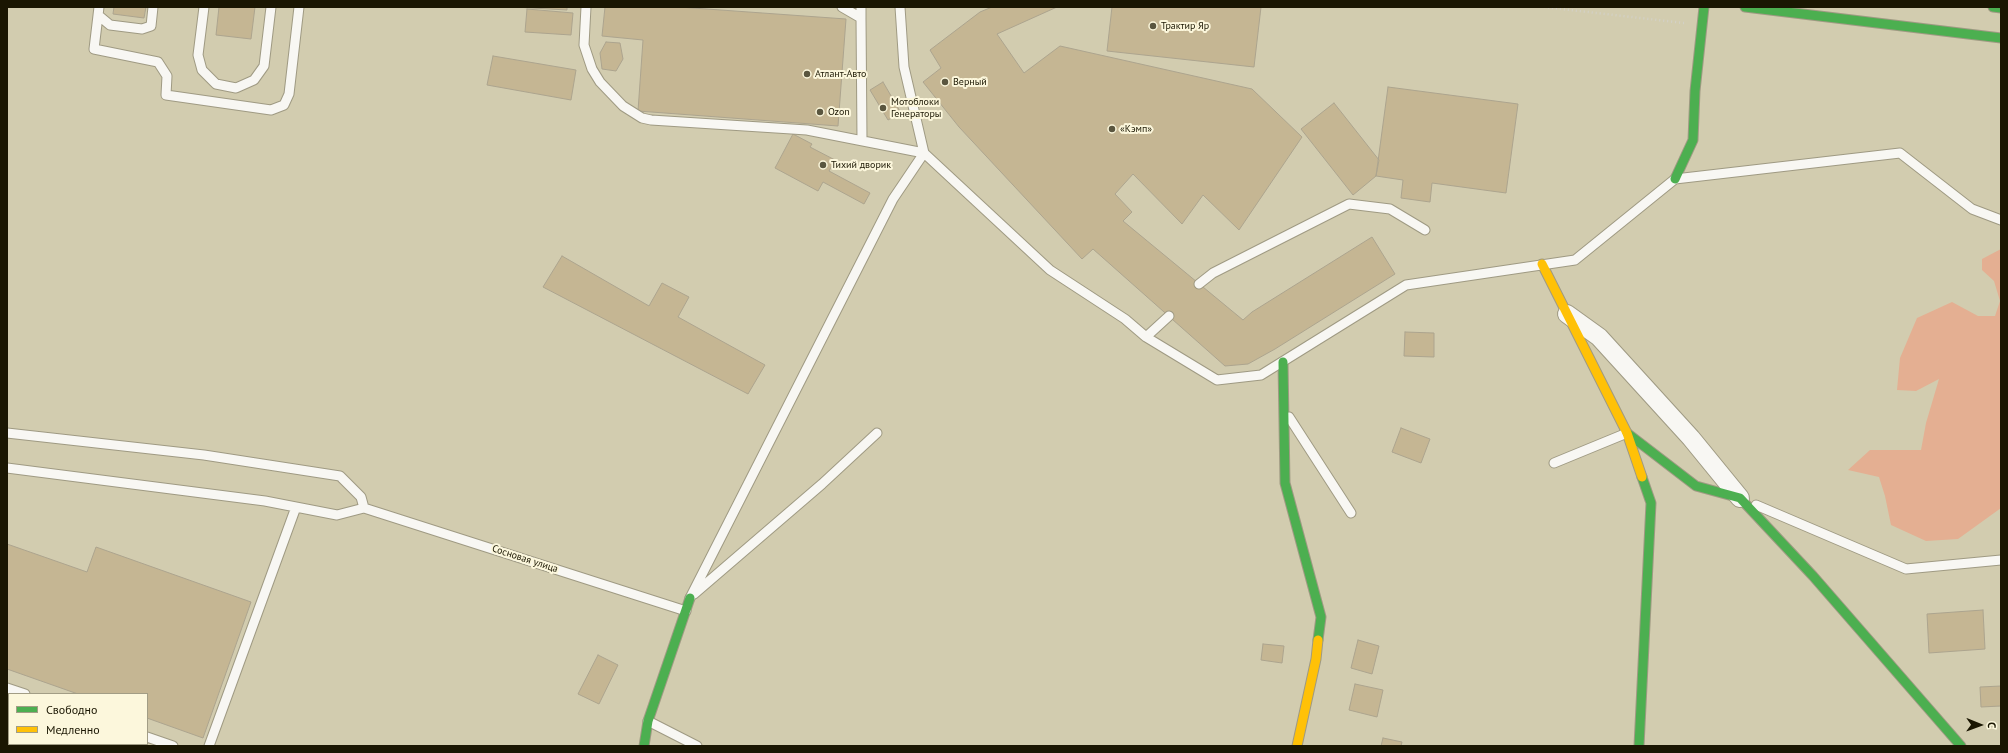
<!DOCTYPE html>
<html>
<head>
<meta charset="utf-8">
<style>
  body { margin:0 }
  #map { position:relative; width:2008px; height:753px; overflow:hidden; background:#d2ccaf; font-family:"PT Sans",sans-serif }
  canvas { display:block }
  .frame { position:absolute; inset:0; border:8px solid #1a1602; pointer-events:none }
  .legend { position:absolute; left:8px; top:693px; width:140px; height:52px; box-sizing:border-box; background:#fcf7dc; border:1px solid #a29d85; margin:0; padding:5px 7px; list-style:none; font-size:12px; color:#1a1602 }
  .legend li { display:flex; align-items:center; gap:8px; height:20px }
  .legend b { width:20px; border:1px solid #a29d85 }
  .north { position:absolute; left:1960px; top:705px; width:40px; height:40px; -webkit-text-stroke:3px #fcf7dc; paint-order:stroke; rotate:91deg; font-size:11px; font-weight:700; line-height:16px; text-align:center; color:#1a1602 }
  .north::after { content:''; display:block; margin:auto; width:14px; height:18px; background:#1a1602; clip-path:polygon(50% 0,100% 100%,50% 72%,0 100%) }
</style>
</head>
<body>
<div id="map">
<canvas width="2008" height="753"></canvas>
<div class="frame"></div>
<ul class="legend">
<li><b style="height:5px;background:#4caf50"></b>Свободно</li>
<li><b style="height:5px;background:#ffc107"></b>Медленно</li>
</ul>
<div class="north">С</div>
</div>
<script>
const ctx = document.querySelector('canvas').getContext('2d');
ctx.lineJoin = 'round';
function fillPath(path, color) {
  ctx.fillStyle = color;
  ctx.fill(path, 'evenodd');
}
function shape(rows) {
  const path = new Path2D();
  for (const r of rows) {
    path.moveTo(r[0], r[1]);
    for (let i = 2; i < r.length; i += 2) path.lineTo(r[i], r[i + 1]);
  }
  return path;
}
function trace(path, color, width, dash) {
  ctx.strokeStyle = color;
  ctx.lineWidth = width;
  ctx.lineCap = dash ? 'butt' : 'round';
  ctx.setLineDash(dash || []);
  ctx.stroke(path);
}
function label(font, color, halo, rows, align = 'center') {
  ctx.font = font + ' "PT Sans",sans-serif';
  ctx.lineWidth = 4;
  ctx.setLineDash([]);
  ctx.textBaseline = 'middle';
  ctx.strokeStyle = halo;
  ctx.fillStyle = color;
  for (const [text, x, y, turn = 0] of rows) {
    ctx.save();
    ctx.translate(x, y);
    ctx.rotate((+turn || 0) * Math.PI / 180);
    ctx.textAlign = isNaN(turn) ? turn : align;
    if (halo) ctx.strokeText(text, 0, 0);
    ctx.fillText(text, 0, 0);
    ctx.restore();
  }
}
fillPath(shape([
  [2001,249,2001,508,1958,539,1926,541,1891,525,1885,496,1879,477,1848,470,1870,450,1921,450,1926,423,1939,379,1916,391,1897,390,1900,358,1917,318,1952,302,1978,316,1995,316,2000,301,1994,281,1982,270,1982,259]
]), '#e4af92');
const building = shape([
  [114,7,146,7,144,18,113,14,114,7],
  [219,7,255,7,251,39,216,35,219,7],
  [515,7,567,7,567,10,515,7],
  [605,7,679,7,846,19,838,126,638,111,643,40,602,36,605,7],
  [992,7,1057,7,997,34,1024,73,1060,46,1252,89,1302,137,1239,230,1203,195,1182,224,1133,174,1115,194,1132,212,1123,221,1243,320,1252,312,1372,237,1395,274,1275,349,1248,364,1225,366,1093,249,1082,259,959,127,923,82,941,68,930,50,980,12,992,7],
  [1112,7,1261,7,1254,67,1107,51,1112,7],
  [527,9,573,13,571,35,525,32,527,9],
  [606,42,620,43,623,59,616,71,602,69,600,53,606,42],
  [493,56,576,70,571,100,487,85,493,56],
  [883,82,901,113,888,120,870,90,883,82],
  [1388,87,1518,104,1506,193,1432,183,1430,202,1401,198,1403,180,1376,176,1388,87],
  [1334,103,1379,160,1376,176,1353,195,1301,129,1334,103],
  [793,134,812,144,810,147,835,160,829,171,870,193,864,204,823,182,818,191,775,168,793,134],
  [562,256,649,306,662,283,689,297,678,317,765,365,748,394,543,287,562,256],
  [1405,332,1434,333,1434,357,1404,356,1405,332],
  [1401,428,1430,439,1421,463,1392,452,1401,428],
  [7,544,87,572,96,547,251,602,203,738,147,718,147,694,78,694,7,669,7,544],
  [1983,610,1985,649,1929,653,1927,614,1983,610],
  [1358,640,1379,646,1372,674,1351,668,1358,640],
  [1263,644,1284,646,1282,663,1261,660,1263,644],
  [598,655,618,665,599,704,578,694,598,655],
  [1355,684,1383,690,1377,717,1349,710,1355,684],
  [2001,686,2001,706,1981,707,1980,687,2001,686],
  [7,703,9,703,9,744,12,744,11,746,7,746,7,703],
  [1383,738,1402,742,1401,746,1381,746,1383,738],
  [32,744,117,744,122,746,32,746,32,744]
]);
fillPath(building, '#c5b693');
trace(building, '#aca48e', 1);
const lane = shape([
  [99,7,94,49,158,62,167,76,166,95,271,110,284,105,289,94,299,7],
  [204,7,198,55,202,70,216,84,236,88,254,80,264,66,271,7],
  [586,7,584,45,592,69,600,82,623,106,642,118,651,120,807,130,924,153,893,199,690,598],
  [842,7,861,18,862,140],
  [861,7,861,18],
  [900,7,904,67,924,153,1050,270,1125,319,1146,337,1217,380,1261,375,1406,285,1575,260,1675,179,1900,153,1972,209,2001,220],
  [98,15,110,25,142,29,151,26,153,7],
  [1199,284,1213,273,1349,204,1390,209,1425,230],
  [1146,337,1169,316],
  [1289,417,1351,513],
  [7,433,204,455,340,476,361,497,364,508],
  [1554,463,1627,433],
  [7,468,265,501,337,515,364,508],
  [1756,505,1906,569,2001,560],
  [364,508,686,611],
  [694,594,822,484,877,433],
  [7,688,25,694],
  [648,721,697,746],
  [147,737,173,746],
  [209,746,296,507]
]);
const street = shape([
  [1567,314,1599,337,1691,438,1740,498]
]);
const fast = shape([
  [1745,7,2001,38],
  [1993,7,2001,8],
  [1675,179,1693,140,1695,91,1704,7],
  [1283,362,1285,483,1321,617,1318,640],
  [1627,433,1696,486,1740,498,1813,576,1961,746],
  [644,746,648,721,690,598],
  [1639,746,1651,503,1642,477]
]);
const slow = shape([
  [1542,264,1627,433,1642,477],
  [1297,746,1316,659,1318,640]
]);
trace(lane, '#9f9a83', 11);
trace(street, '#9f9a83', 20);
trace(fast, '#9f9a83', 11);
trace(slow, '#9f9a83', 11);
trace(shape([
  [1544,7,1684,23]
]), '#d3d1c8', 2.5, [1, 3]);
trace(lane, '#f8f7f3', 9);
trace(street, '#f8f7f3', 18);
trace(fast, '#4caf50', 9);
trace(slow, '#ffc107', 9);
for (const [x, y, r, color] of [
  [1153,26,4,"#5a563f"],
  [807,74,4,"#5a563f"],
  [945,82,4,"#5a563f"],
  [883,108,4,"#5a563f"],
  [820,112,4,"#5a563f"],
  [1112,129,4,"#5a563f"],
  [823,165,4,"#5a563f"]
]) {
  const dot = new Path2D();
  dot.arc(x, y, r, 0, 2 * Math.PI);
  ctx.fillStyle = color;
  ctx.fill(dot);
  trace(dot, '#fcf7dc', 1.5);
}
label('10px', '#1a1602', '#fcf7dc', [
  ["Трактир Яр",1161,26],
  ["Атлант-Авто",815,74],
  ["Верный",953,82],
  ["Мотоблоки",891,102],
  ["Генераторы",891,114],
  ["Ozon",828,112],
  ["«Кэмп»",1120,129],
  ["Тихий дворик",831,165]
], 'left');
label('10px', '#1a1602', '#fcf7dc', [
  ["Сосновая улица",525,559,18]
]);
</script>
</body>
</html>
